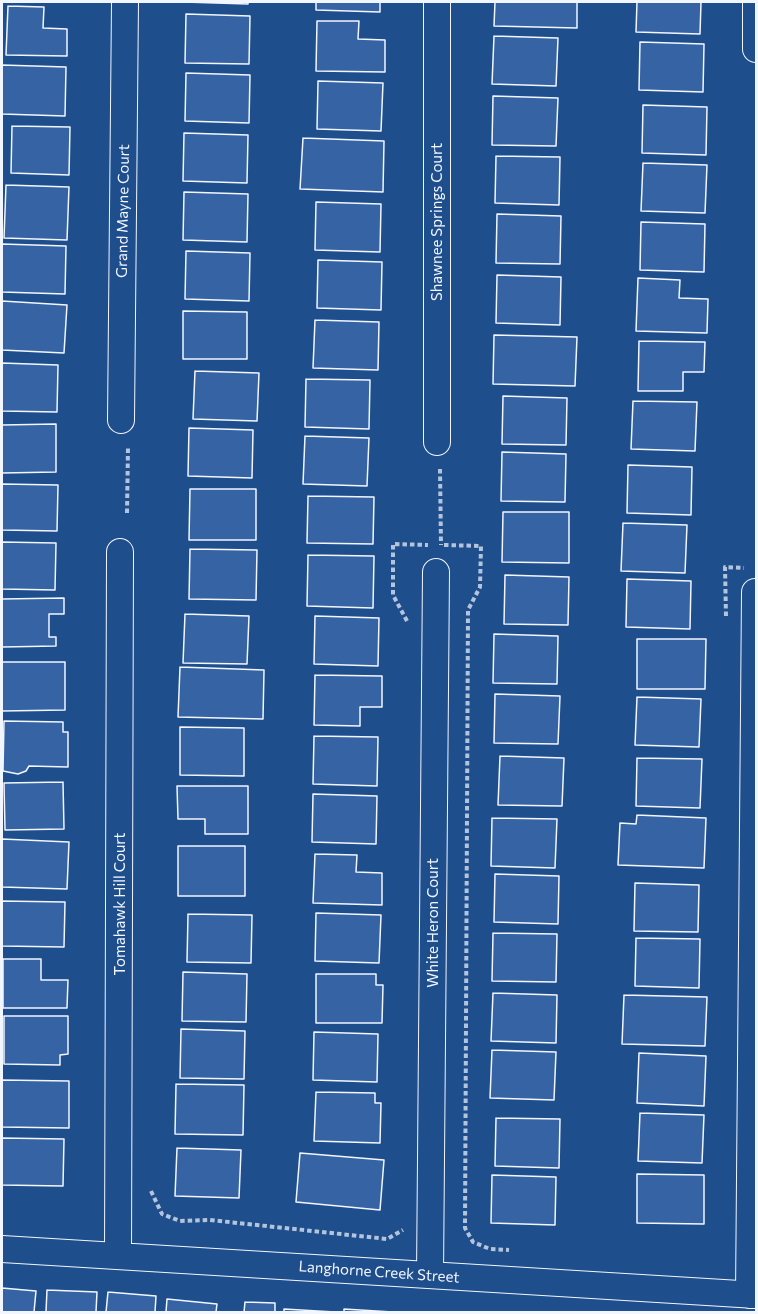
<!DOCTYPE html>
<html>
<head>
<meta charset="utf-8">
<style>
  body { margin:0 }
  #map { position:relative; width:758px; height:1314px; overflow:hidden; background:#1f4e8c; font-family:Commissioner,sans-serif }
  canvas { display:block }
  .frame { position:absolute; inset:0; border:3px solid #f2f6ff; pointer-events:none }
</style>
</head>
<body>
<div id="map">
<canvas width="758" height="1314"></canvas>
<div class="frame"></div>
</div>
<script>
const ctx = document.querySelector('canvas').getContext('2d');
ctx.lineJoin = 'round';
function fillPath(path, color) {
  ctx.fillStyle = color;
  ctx.fill(path, 'evenodd');
}
function shape(rows) {
  const path = new Path2D();
  for (const r of rows) {
    path.moveTo(r[0], r[1]);
    for (let i = 2; i < r.length; i += 2) path.lineTo(r[i], r[i + 1]);
  }
  return path;
}
function trace(path, color, width, dash) {
  ctx.strokeStyle = color;
  ctx.lineWidth = width;
  ctx.lineCap = dash ? 'butt' : 'round';
  ctx.setLineDash(dash || []);
  ctx.stroke(path);
}
function label(font, color, halo, rows, align = 'center') {
  ctx.font = font + ' Commissioner,sans-serif';
  ctx.lineWidth = 4.5;
  ctx.setLineDash([]);
  ctx.textBaseline = 'middle';
  ctx.strokeStyle = halo;
  ctx.fillStyle = color;
  for (const [text, x, y, turn = 0] of rows) {
    ctx.save();
    ctx.translate(x, y);
    ctx.rotate((+turn || 0) * Math.PI / 180);
    ctx.textAlign = isNaN(turn) ? turn : align;
    if (halo) ctx.strokeText(text, 0, 0);
    ctx.fillText(text, 0, 0);
    ctx.restore();
  }
}
const building = shape([
  [184,2,248,2,248,4,184,2],
  [316,2,380,2,380,12,316,10,316,2],
  [495,2,577,2,577,28,494,26,495,2],
  [637,2,701,2,700,34,636,32,637,2],
  [8,6,44,7,43,28,67,29,67,56,6,55,8,6],
  [186,14,250,16,249,64,185,63,186,14],
  [317,21,359,21,358,39,385,40,385,72,316,71,317,21],
  [494,36,558,38,556,86,492,84,494,36],
  [640,42,704,44,703,92,639,90,640,42],
  [2,65,66,67,65,116,2,114,2,65],
  [186,73,250,75,249,123,185,121,186,73],
  [318,81,383,83,381,131,317,129,318,81],
  [493,96,558,98,556,146,492,145,493,96],
  [643,105,707,107,706,155,642,153,643,105],
  [12,126,70,127,69,175,11,173,12,126],
  [184,133,248,135,247,183,183,181,184,133],
  [303,138,384,141,383,192,300,189,303,138],
  [496,156,560,157,559,205,495,203,496,156],
  [643,163,707,165,705,213,641,211,643,163],
  [6,185,69,187,67,240,4,238,6,185],
  [184,192,248,194,247,242,183,240,184,192],
  [316,202,381,204,380,252,315,250,316,202],
  [497,214,561,216,560,264,496,263,497,214],
  [641,222,705,224,704,272,640,270,641,222],
  [2,244,66,246,65,294,2,292,2,244],
  [186,251,250,253,249,301,185,299,186,251],
  [318,260,382,262,381,310,317,308,318,260],
  [497,275,561,277,560,325,496,323,497,275],
  [638,278,680,280,679,298,708,299,707,333,636,331,638,278],
  [2,301,67,305,64,353,2,350,2,301],
  [183,311,247,312,247,359,183,359,183,311],
  [315,320,379,322,378,370,313,368,315,320],
  [494,335,577,337,575,386,493,384,494,335],
  [639,341,705,342,704,372,683,372,683,391,638,391,639,341],
  [2,363,58,365,57,412,2,411,2,363],
  [195,371,259,373,257,421,193,419,195,371],
  [306,379,370,380,369,429,305,427,306,379],
  [503,396,567,398,566,445,502,444,503,396],
  [633,401,697,402,695,451,631,449,633,401],
  [56,424,56,472,2,473,2,425,56,424],
  [189,428,253,430,252,478,188,476,189,428],
  [305,436,369,438,367,486,303,484,305,436],
  [502,452,566,454,565,502,501,501,502,452],
  [628,465,692,467,691,515,627,513,628,465],
  [2,484,58,485,57,531,2,530,2,484],
  [190,489,256,489,256,540,189,540,190,489],
  [308,496,374,497,373,544,307,543,308,496],
  [503,512,569,512,569,563,502,562,503,512],
  [623,523,687,525,685,573,621,571,623,523],
  [2,542,56,543,55,590,2,589,2,542],
  [190,549,257,550,256,600,189,599,190,549],
  [308,555,374,556,373,608,307,606,308,555],
  [505,575,569,577,568,625,504,624,505,575],
  [627,579,691,581,690,629,626,627,627,579],
  [64,598,64,614,49,614,49,637,56,637,56,646,2,647,2,599,64,598],
  [185,614,249,616,247,664,183,663,185,614],
  [315,616,379,618,378,666,314,664,315,616],
  [494,634,558,636,557,684,493,683,494,634],
  [637,639,706,639,705,689,637,689,637,639],
  [2,662,65,662,65,710,2,711,2,662],
  [180,667,264,670,263,719,178,717,180,667],
  [315,675,382,676,382,707,360,707,360,726,314,725,315,675],
  [495,694,560,696,558,744,494,743,495,694],
  [637,697,701,699,699,747,635,745,637,697],
  [4,721,63,722,63,732,68,732,68,767,29,766,26,771,18,774,3,771,4,721],
  [180,727,244,728,244,776,180,775,180,727],
  [314,736,378,737,377,786,313,784,314,736],
  [500,756,564,758,562,806,498,805,500,756],
  [637,758,702,759,700,808,636,806,637,758],
  [63,782,64,829,5,830,4,783,63,782],
  [177,786,248,786,248,834,205,834,205,819,178,819,177,786],
  [313,794,377,796,376,844,312,842,313,794],
  [637,815,706,818,704,868,618,865,620,823,636,824,637,815],
  [492,818,557,819,555,868,491,866,492,818],
  [2,839,69,842,67,889,2,887,2,839],
  [178,846,245,846,245,896,178,896,178,846],
  [315,854,357,855,356,872,382,873,382,905,313,903,315,854],
  [495,874,559,876,558,924,494,922,495,874],
  [635,883,699,885,698,932,634,931,635,883],
  [2,901,65,902,64,947,2,946,2,901],
  [316,913,381,915,379,963,315,961,316,913],
  [188,914,252,915,251,963,187,962,188,914],
  [493,933,557,934,556,982,492,981,493,933],
  [636,938,700,939,699,988,635,986,636,938],
  [3,959,41,959,41,980,68,980,67,1008,3,1008,3,959],
  [183,972,247,974,246,1022,182,1021,183,972],
  [316,974,376,974,376,985,383,985,382,1023,316,1023,316,974],
  [493,993,557,995,556,1043,491,1041,493,993],
  [624,995,707,997,705,1046,622,1044,624,995],
  [4,1016,68,1016,68,1054,60,1055,60,1065,4,1064,4,1016],
  [181,1029,245,1031,244,1079,180,1078,181,1029],
  [314,1032,378,1034,377,1082,313,1080,314,1032],
  [492,1050,556,1052,554,1100,490,1098,492,1050],
  [639,1053,706,1056,704,1106,637,1103,639,1053],
  [2,1080,69,1081,69,1128,2,1127,2,1080],
  [176,1084,244,1085,243,1135,175,1134,176,1084],
  [316,1092,375,1093,375,1103,381,1103,380,1143,314,1141,316,1092],
  [640,1113,704,1115,702,1163,638,1161,640,1113],
  [496,1118,560,1119,559,1168,495,1166,496,1118],
  [2,1138,64,1139,63,1186,2,1185,2,1138],
  [177,1148,241,1150,239,1198,175,1196,177,1148],
  [300,1153,384,1160,380,1210,296,1202,300,1153],
  [637,1174,704,1175,704,1224,637,1223,637,1174],
  [492,1175,556,1177,555,1225,491,1223,492,1175],
  [2,1288,36,1291,34,1312,2,1312,2,1288],
  [47,1290,97,1292,96,1312,46,1312,47,1290],
  [108,1292,156,1296,155,1312,106,1312,108,1292],
  [167,1299,217,1304,216,1312,166,1312,167,1299],
  [245,1302,275,1303,275,1312,244,1312,245,1302],
  [284,1309,335,1312,284,1312,284,1309],
  [344,1309,393,1312,344,1312,344,1309]
]);
fillPath(building, '#3563a3');
trace(building, '#f2f6ff', 1.5);
const street = shape([
  [756,2,756,49],
  [121,420,125,2],
  [437,442,437,2],
  [2,1249,756,1295],
  [118,1256,120,552],
  [430,1275,436,572],
  [749,1295,755,592]
]);
trace(street, '#f2f6ff', 28);
trace(shape([
  [440,469,441,545],
  [127,513,128,447],
  [444,545,481,546,480,587,468,610,465,1228,473,1242,490,1249,509,1250],
  [726,616,725,567,744,568],
  [407,621,393,595,393,544,428,545],
  [151,1191,162,1214,180,1221,210,1220,387,1239,403,1230]
]), '#b3c4dc', 4, [4.5, 3]);
trace(street, '#1f4e8c', 26);
label('15px', '#f2f6ff', '#1f4e8c', [
  ["Grand Mayne Court",123,211,-89],
  ["Shawnee Springs Court",437,222,-90],
  ["Tomahawk Hill Court",120,904,-90],
  ["White Heron Court",433,923,-90],
  ["Langhorne Creek Street",379,1272,4]
]);
</script>
</body>
</html>
